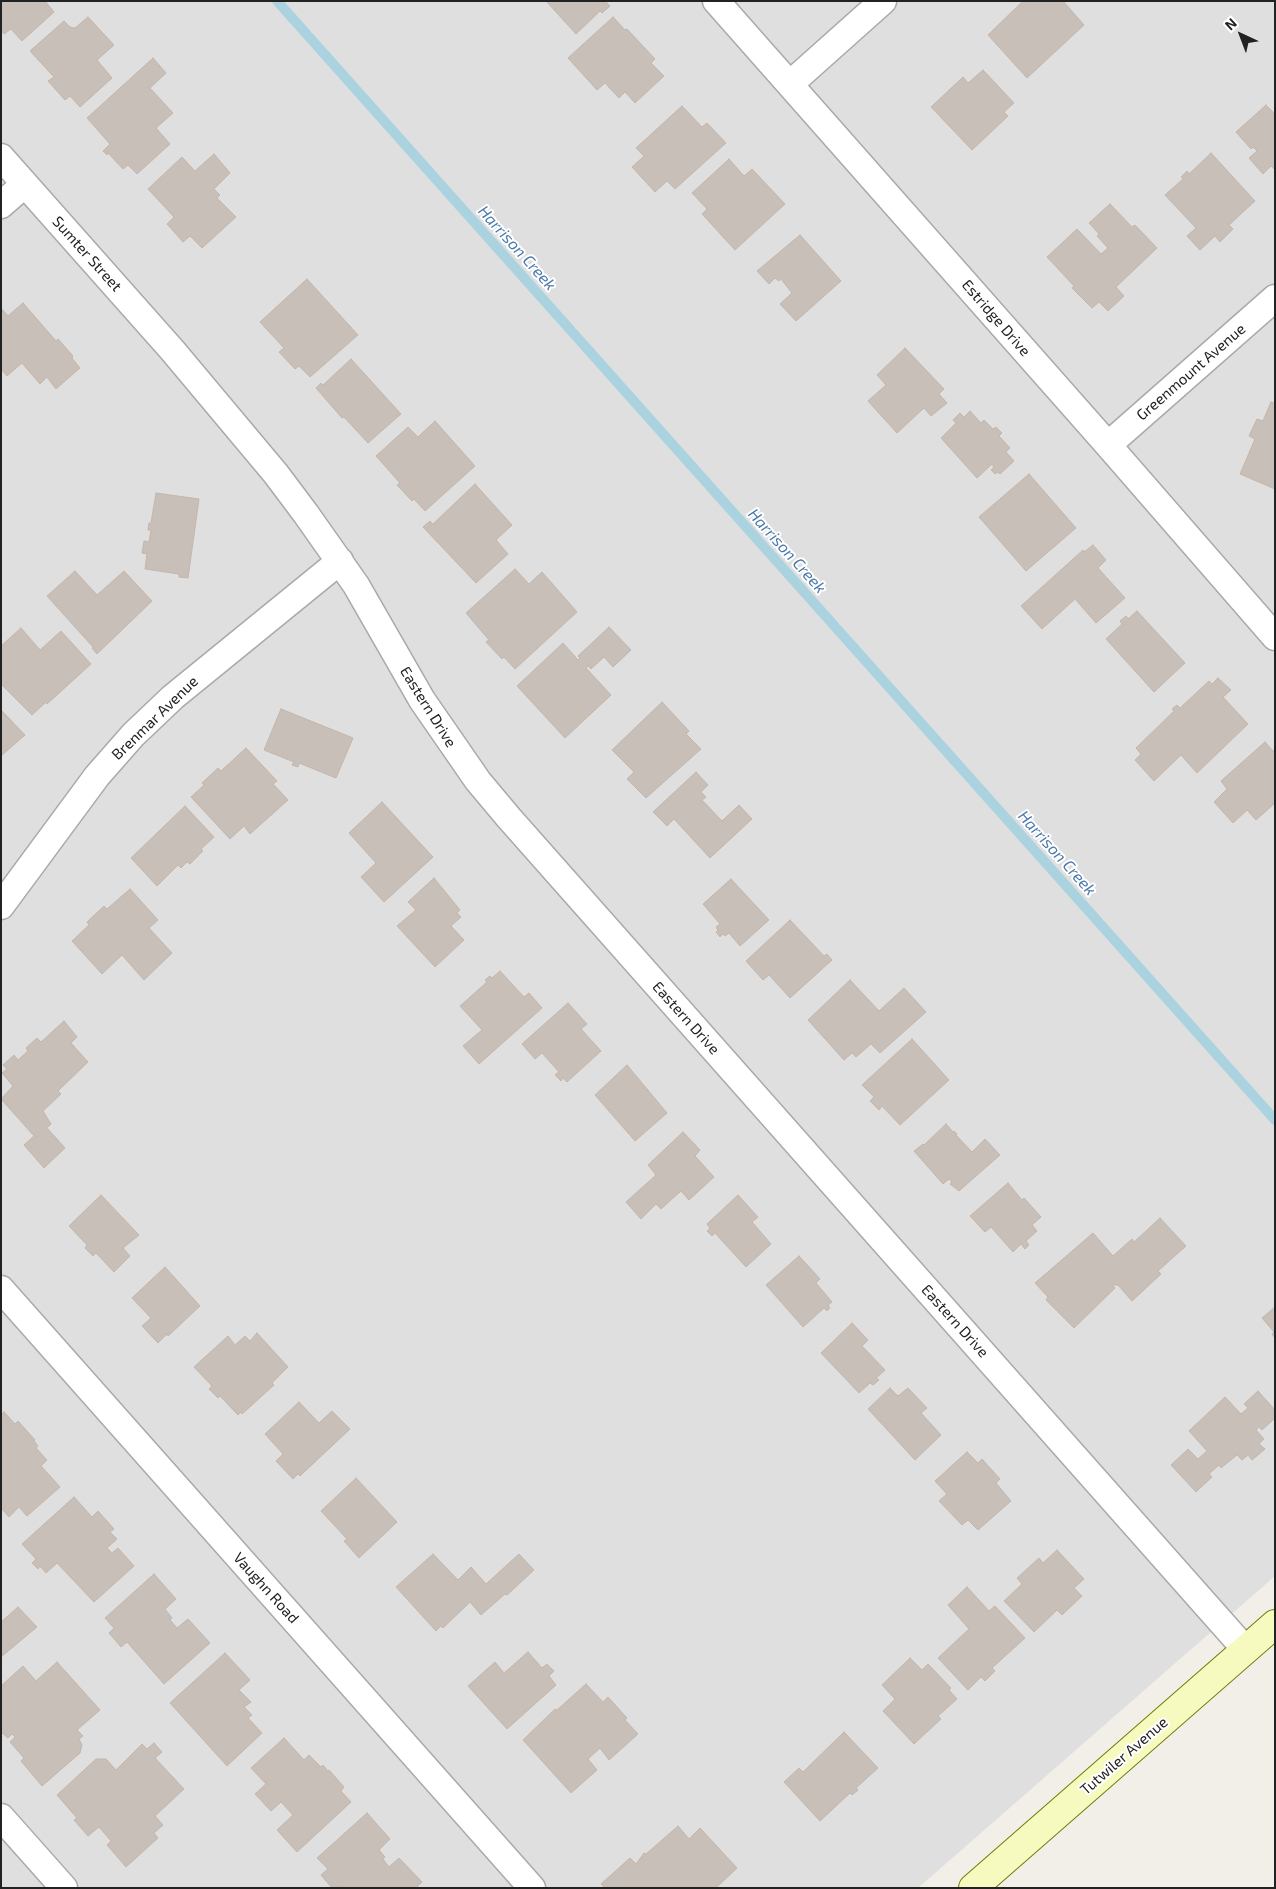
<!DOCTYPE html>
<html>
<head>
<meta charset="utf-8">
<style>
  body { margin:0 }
  #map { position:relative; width:1276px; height:1889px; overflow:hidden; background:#f2efe9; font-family:"Exo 2",sans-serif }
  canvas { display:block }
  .frame { position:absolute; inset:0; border:2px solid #222; pointer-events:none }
  .north { position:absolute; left:1216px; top:10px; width:50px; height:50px; -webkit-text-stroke:4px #fff; paint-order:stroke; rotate:317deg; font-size:14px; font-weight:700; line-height:20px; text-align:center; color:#222 }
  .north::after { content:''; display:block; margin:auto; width:18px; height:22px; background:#222; clip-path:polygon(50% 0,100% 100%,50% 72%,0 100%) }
</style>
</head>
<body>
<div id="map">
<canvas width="1276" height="1889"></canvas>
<div class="frame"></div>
<div class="north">N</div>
</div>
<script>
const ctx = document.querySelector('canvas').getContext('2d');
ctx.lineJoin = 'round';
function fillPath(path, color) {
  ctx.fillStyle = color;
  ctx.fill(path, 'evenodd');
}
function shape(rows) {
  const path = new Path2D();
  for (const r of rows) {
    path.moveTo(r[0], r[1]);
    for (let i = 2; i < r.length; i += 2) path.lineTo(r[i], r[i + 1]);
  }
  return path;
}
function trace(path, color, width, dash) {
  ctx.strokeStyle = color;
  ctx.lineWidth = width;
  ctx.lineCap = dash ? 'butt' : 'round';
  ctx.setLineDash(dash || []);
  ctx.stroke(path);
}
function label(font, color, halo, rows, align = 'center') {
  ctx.font = font + ' "Exo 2",sans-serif';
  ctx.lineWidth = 4;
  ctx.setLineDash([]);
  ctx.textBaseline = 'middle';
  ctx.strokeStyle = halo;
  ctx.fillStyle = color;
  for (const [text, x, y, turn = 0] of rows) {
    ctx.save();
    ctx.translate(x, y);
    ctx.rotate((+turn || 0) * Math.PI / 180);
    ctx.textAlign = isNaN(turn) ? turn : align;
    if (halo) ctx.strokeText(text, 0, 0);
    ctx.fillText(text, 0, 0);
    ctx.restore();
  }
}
fillPath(shape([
  [1,1,1275,1,1275,1576,918,1888,1,1888]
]), '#e0dfdf');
trace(shape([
  [277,1,1275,1120]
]), '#aad3df', 10);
const building = shape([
  [1,1,45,1,54,12,22,41,11,29,4,34,1,30,1,1],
  [546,1,605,1,610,6,602,13,600,11,576,34,546,1],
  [1023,1,1063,1,1084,25,1027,78,988,35,1023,1],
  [88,17,114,45,97,60,112,78,80,107,70,96,65,100,48,81,54,77,30,51,64,21,70,27,75,28,88,17],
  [613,17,625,30,627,29,655,59,651,63,664,76,635,103,625,92,619,98,605,83,597,90,568,58,613,17],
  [153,58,166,73,150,88,173,113,156,128,170,144,137,174,128,165,123,169,108,153,107,155,103,151,110,144,87,118,153,58],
  [983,70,1014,103,1004,112,1008,116,972,150,931,107,963,77,968,83,983,70],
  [1266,105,1275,114,1275,170,1271,166,1263,174,1249,158,1257,151,1253,147,1251,149,1236,132,1266,105],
  [682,106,702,127,707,123,726,143,675,189,667,181,655,192,632,167,644,156,636,148,682,106],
  [1211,153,1255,201,1229,225,1233,229,1220,242,1215,236,1200,250,1187,236,1196,228,1165,195,1183,179,1181,177,1187,171,1189,174,1211,153],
  [214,154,230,173,214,189,220,195,217,198,236,217,202,248,190,236,183,242,167,224,174,217,148,189,182,157,195,171,214,154],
  [729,159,744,176,752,169,785,204,735,250,702,214,707,209,692,193,729,159],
  [1110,204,1132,227,1135,225,1157,248,1116,287,1124,296,1108,311,1099,302,1092,308,1072,288,1074,286,1047,257,1077,229,1101,254,1108,248,1097,236,1099,234,1089,223,1110,204],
  [800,235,841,281,796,321,780,304,792,293,781,279,779,281,775,278,769,284,757,271,800,235],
  [307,279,358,335,310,377,299,366,295,369,279,352,284,348,260,322,307,279],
  [23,303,56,341,58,339,73,356,72,358,80,368,56,389,47,377,40,384,22,363,7,376,1,369,1,308,8,316,23,303],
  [905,348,944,389,939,394,947,403,931,416,924,408,897,433,868,401,886,385,877,375,905,348],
  [351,359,401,414,368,443,344,417,342,418,316,388,321,383,323,385,351,359],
  [1271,402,1275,403,1275,489,1240,474,1255,439,1249,436,1257,419,1263,421,1271,402],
  [970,411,981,423,984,420,993,429,996,427,1002,433,999,436,1010,448,1006,452,1014,461,1000,474,998,472,995,474,991,470,994,467,992,464,977,478,941,438,956,423,953,420,960,413,964,417,970,411],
  [435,421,475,466,425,511,414,499,412,501,397,485,400,483,376,456,408,427,418,437,435,421],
  [1029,474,1076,528,1026,571,979,517,1029,474],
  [475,484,512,525,496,540,508,554,476,583,423,527,430,521,433,524,475,484],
  [156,493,199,499,188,578,179,577,179,574,145,569,147,554,142,553,144,541,149,542,151,530,148,530,149,523,151,523,156,493],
  [1093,545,1106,560,1098,568,1125,598,1096,623,1075,599,1042,629,1021,606,1083,550,1084,552,1093,545],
  [515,569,529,584,542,572,577,612,515,669,504,657,502,659,486,642,489,640,466,613,515,569],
  [75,571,97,595,124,571,152,601,97,654,92,648,93,647,47,596,75,571],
  [1137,611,1185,663,1154,692,1106,639,1122,624,1120,621,1126,616,1128,619,1137,611],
  [609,627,631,650,613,667,604,657,591,669,588,666,586,668,611,695,565,738,517,686,563,643,578,660,580,658,578,656,609,627],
  [21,628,40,650,61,631,91,664,47,704,46,702,32,715,1,684,1,646,21,628],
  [1218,678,1231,690,1223,697,1248,724,1197,773,1181,755,1154,781,1135,760,1141,754,1136,748,1174,711,1172,709,1177,705,1180,708,1209,681,1212,684,1218,678],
  [662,702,689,731,686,734,701,749,646,798,627,779,634,772,612,750,662,702],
  [281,709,353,738,336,778,299,763,298,767,292,765,294,762,264,750,281,709],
  [1,710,25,735,1,756,1,710],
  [1265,742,1273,751,1275,750,1275,803,1256,820,1247,810,1233,823,1214,802,1227,789,1221,781,1265,742],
  [246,748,277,781,273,784,288,800,250,834,244,826,230,839,191,797,204,785,202,783,218,768,221,771,246,748],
  [696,772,708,785,701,792,706,797,702,800,722,821,739,805,752,819,710,858,674,819,667,826,653,812,696,772],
  [382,802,433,857,384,902,361,877,376,863,349,833,382,802],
  [185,806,214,837,201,849,203,851,190,864,187,862,181,868,178,865,157,886,131,858,185,806],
  [434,878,460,910,457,913,461,917,451,926,464,940,435,967,397,926,416,910,408,902,434,878],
  [731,879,769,920,740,946,729,933,725,936,723,934,720,937,716,932,718,930,716,927,720,924,703,904,731,879],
  [130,889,158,920,149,928,172,953,144,980,122,955,102,974,72,941,89,925,87,922,104,906,107,909,130,889],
  [790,920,824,956,827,954,832,960,790,998,769,975,763,980,746,961,790,920],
  [500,971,524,997,529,993,542,1008,479,1064,463,1046,482,1030,460,1006,487,982,485,980,490,976,492,978,500,971],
  [850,980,879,1011,904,988,926,1012,880,1053,871,1044,856,1057,852,1053,844,1060,808,1020,850,980],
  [568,1003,587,1024,581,1029,601,1051,567,1082,563,1078,561,1081,555,1075,559,1072,542,1053,535,1059,522,1044,568,1003],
  [64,1021,77,1037,71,1043,88,1062,58,1091,61,1094,43,1111,51,1124,47,1128,65,1148,44,1168,24,1145,34,1136,1,1099,13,1086,2,1073,7,1069,3,1065,14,1055,18,1060,28,1051,26,1048,37,1038,41,1042,64,1021],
  [912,1039,949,1080,900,1125,882,1106,879,1110,870,1101,874,1097,862,1085,912,1039],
  [627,1065,667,1113,635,1141,595,1095,627,1065],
  [946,1124,953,1132,954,1131,957,1134,956,1135,972,1152,985,1139,1000,1155,959,1191,950,1184,952,1182,949,1179,943,1184,914,1151,923,1144,924,1145,946,1124],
  [683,1132,700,1150,695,1156,714,1177,689,1200,681,1191,661,1209,656,1204,641,1219,626,1202,656,1175,648,1165,683,1132],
  [1008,1183,1022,1200,1024,1198,1041,1217,1032,1225,1037,1231,1026,1241,1029,1245,1025,1249,1021,1244,1013,1252,991,1227,985,1232,970,1216,1008,1183],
  [101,1195,139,1235,123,1248,130,1256,114,1272,96,1253,93,1256,85,1248,87,1245,69,1226,101,1195],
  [738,1195,758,1217,752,1222,771,1244,746,1267,715,1233,712,1236,707,1231,710,1228,707,1224,738,1195],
  [1160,1218,1186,1246,1158,1271,1161,1274,1132,1301,1118,1285,1112,1285,1115,1288,1112,1291,1074,1328,1046,1300,1048,1297,1035,1283,1093,1233,1113,1256,1132,1239,1134,1242,1160,1218],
  [799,1256,820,1279,816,1283,832,1302,828,1305,830,1308,827,1311,824,1308,803,1327,766,1285,799,1256],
  [165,1267,200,1306,168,1336,167,1334,158,1343,142,1326,151,1318,132,1298,165,1267],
  [1275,1307,1275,1338,1272,1334,1274,1332,1262,1318,1275,1307],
  [852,1323,868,1340,862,1346,885,1370,876,1378,879,1380,873,1385,870,1383,859,1393,821,1353,852,1323],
  [257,1333,288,1367,272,1383,274,1385,242,1414,241,1412,238,1415,220,1396,218,1398,209,1389,212,1386,194,1367,228,1336,235,1345,245,1336,250,1341,257,1333],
  [890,1388,898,1396,908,1388,927,1408,921,1413,941,1435,915,1460,868,1409,890,1388],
  [1258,1391,1275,1410,1275,1418,1262,1430,1259,1427,1256,1430,1264,1439,1259,1444,1265,1449,1252,1460,1248,1455,1242,1460,1237,1455,1221,1468,1219,1465,1209,1474,1212,1477,1196,1492,1171,1465,1188,1449,1198,1459,1207,1451,1189,1431,1225,1397,1241,1414,1248,1408,1244,1404,1258,1391],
  [299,1402,319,1423,332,1411,350,1429,300,1476,298,1474,293,1479,276,1461,283,1454,265,1434,299,1402],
  [4,1412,15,1424,18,1421,35,1440,34,1441,38,1446,36,1448,47,1460,41,1466,60,1487,27,1516,19,1507,9,1517,1,1508,1,1415,4,1412],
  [967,1452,978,1463,982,1459,1000,1479,996,1483,1011,1501,978,1530,968,1520,962,1525,939,1501,947,1494,935,1481,967,1452],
  [356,1478,397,1522,359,1558,344,1541,347,1539,321,1511,356,1478],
  [74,1497,92,1517,98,1511,114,1529,110,1532,117,1539,107,1548,112,1553,118,1548,134,1566,94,1602,57,1563,46,1573,40,1566,38,1569,32,1563,36,1559,22,1544,74,1497],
  [1057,1550,1084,1579,1074,1588,1082,1596,1062,1615,1057,1610,1034,1632,1004,1601,1022,1584,1017,1578,1039,1558,1043,1563,1057,1550],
  [433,1554,458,1580,471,1567,486,1584,519,1554,534,1570,507,1595,505,1594,481,1615,470,1602,443,1628,441,1626,436,1631,396,1587,433,1554],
  [154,1574,176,1599,165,1609,172,1618,170,1620,177,1628,188,1619,210,1643,164,1684,127,1642,121,1647,109,1633,114,1628,105,1618,154,1574],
  [967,1587,989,1611,995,1606,1025,1638,992,1668,995,1671,985,1681,981,1677,968,1690,938,1658,969,1629,948,1605,967,1587],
  [18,1607,37,1627,1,1657,1,1622,18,1607],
  [528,1652,542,1668,547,1664,554,1671,549,1676,556,1685,507,1729,468,1686,495,1662,504,1673,528,1652],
  [225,1653,250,1680,239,1690,251,1702,244,1707,252,1715,248,1718,262,1733,227,1766,170,1703,225,1653],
  [910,1658,922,1670,928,1664,951,1688,949,1690,957,1699,938,1716,941,1719,914,1744,883,1711,895,1699,882,1685,910,1658],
  [57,1662,100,1710,77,1730,83,1736,79,1739,82,1745,80,1753,42,1786,21,1761,24,1758,10,1742,15,1737,12,1734,8,1738,1,1732,1,1686,23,1666,36,1681,57,1662],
  [586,1684,603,1702,608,1697,627,1718,625,1720,638,1734,609,1760,600,1748,588,1759,597,1770,571,1793,523,1740,555,1709,557,1710,586,1684],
  [844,1732,878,1768,856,1788,858,1790,852,1795,850,1793,820,1821,784,1782,799,1768,803,1772,844,1732],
  [284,1738,304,1760,309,1755,321,1767,323,1765,327,1770,326,1772,329,1770,344,1787,341,1791,351,1802,297,1852,277,1830,293,1815,281,1802,271,1811,255,1794,266,1784,251,1768,284,1738],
  [154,1743,162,1752,155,1758,184,1789,155,1816,163,1825,154,1833,158,1838,126,1867,107,1845,111,1841,99,1827,88,1836,74,1820,77,1818,57,1795,96,1759,106,1759,116,1770,142,1744,147,1749,154,1743],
  [367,1813,390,1839,379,1850,385,1857,383,1859,389,1867,399,1858,422,1882,416,1888,343,1888,341,1886,332,1888,321,1875,328,1869,317,1858,367,1813],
  [678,1826,689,1839,700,1828,737,1868,716,1888,605,1888,601,1884,630,1858,636,1864,644,1853,646,1854,678,1826]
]);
fillPath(building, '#c7bfb8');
trace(building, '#c4b6ab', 1);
const street = shape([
  [716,1,1108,445,1275,637],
  [790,84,883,1],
  [1,157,173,351,276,474,306,514,356,585,422,700,478,781,509,818,1245,1649],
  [1,205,25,184],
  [1108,445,1275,298],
  [1,906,97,776,133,735,173,697,340,561],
  [1,1289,532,1888],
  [1,1817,64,1888]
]);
const secondary = shape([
  [973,1888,1275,1624]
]);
trace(street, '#a9a9a9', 29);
trace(secondary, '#707d05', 30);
trace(street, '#fff', 26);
trace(secondary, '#f7fabf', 28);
label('15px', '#222', '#fff', [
  ["Sumter Street",87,254,48],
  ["Estridge Drive",996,318,49],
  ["Greenmount Avenue",1191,372,-41],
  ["Eastern Drive",428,707,58],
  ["Brenmar Avenue",155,718,-44],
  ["Eastern Drive",686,1018,48],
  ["Eastern Drive",955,1321,48],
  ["Vaughn Road",266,1588,48],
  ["Tutwiler Avenue",1124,1756,-41]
]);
label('italic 16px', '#4a7aab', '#fff', [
  ["Harrison Creek",517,248,48],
  ["Harrison Creek",787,551,48],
  ["Harrison Creek",1057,853,48]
]);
</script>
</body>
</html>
